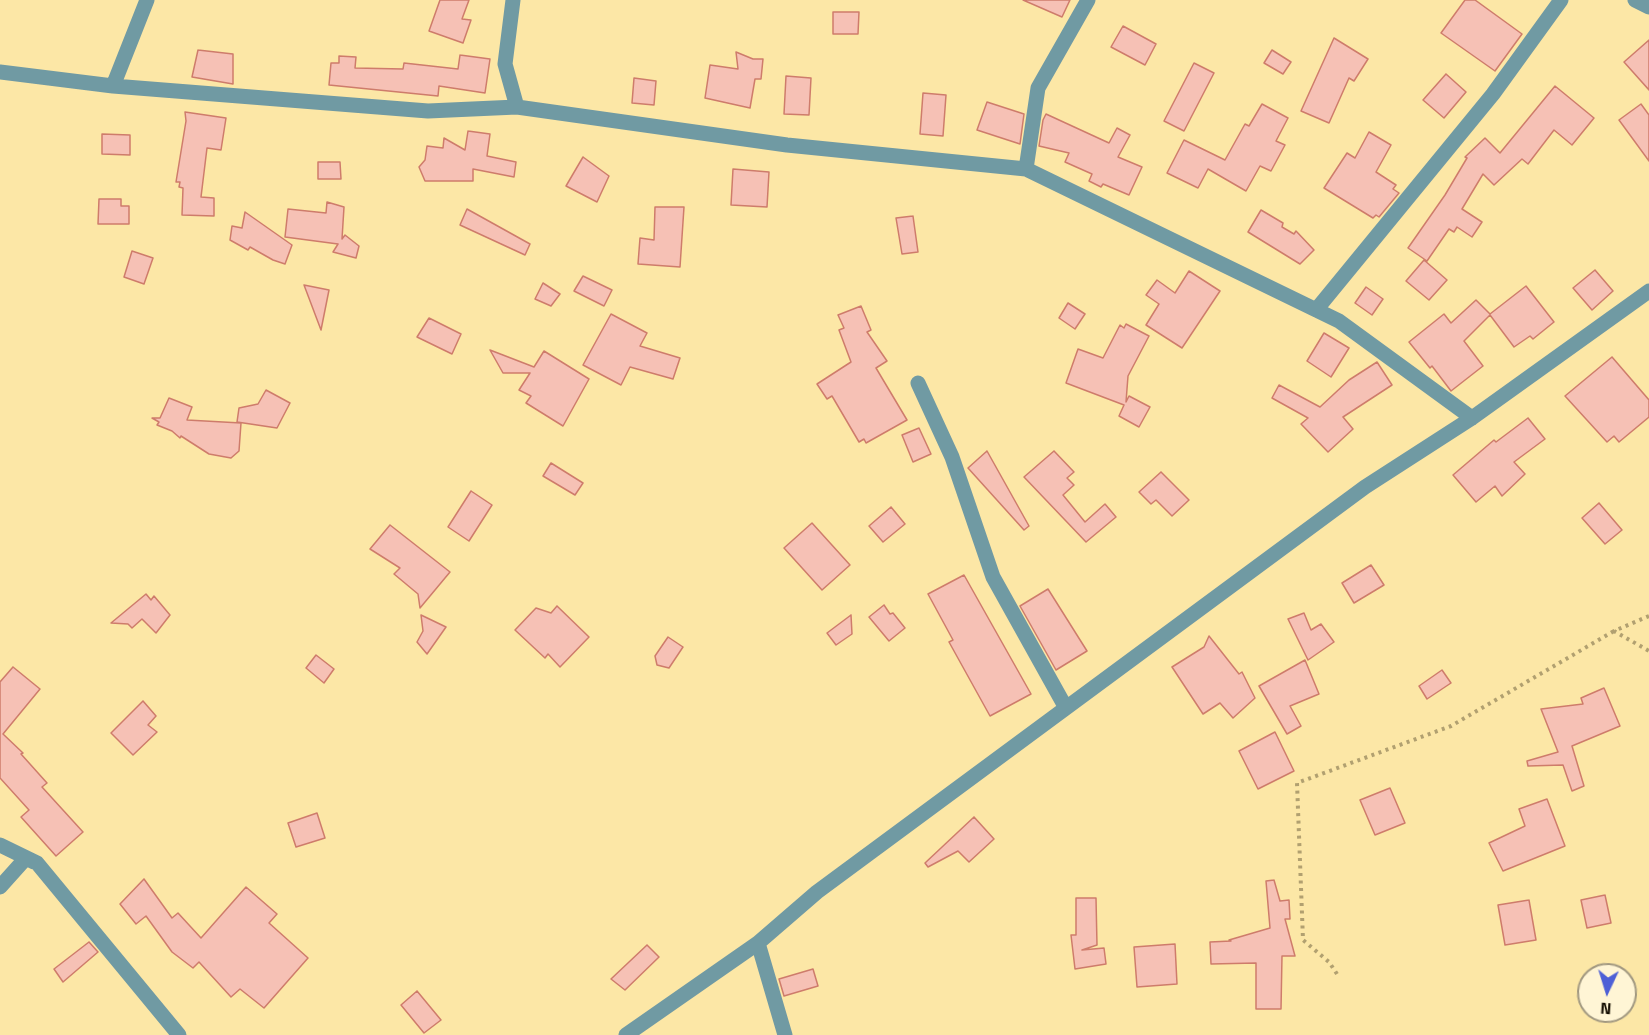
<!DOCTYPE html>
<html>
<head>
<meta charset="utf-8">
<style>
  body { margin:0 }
  #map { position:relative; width:1649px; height:1035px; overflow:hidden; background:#fce7a6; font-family:"Titillium Web",sans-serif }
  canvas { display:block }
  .north { position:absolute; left:1577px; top:963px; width:60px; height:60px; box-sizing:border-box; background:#fff5d5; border:2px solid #a19880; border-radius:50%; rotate:184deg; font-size:16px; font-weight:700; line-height:24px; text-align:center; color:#140d00 }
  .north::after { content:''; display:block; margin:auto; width:21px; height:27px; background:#4e60d6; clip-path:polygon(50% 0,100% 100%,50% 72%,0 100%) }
</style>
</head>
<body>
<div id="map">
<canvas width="1649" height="1035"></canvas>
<div class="north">N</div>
</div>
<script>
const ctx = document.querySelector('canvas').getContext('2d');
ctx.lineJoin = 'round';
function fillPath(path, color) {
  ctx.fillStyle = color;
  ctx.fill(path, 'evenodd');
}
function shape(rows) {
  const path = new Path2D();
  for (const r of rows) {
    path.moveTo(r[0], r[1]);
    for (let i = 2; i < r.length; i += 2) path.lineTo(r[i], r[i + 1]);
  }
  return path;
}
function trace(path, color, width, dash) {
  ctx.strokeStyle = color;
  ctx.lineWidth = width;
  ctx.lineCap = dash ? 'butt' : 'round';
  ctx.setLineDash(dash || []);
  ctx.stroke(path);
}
const building = shape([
  [440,0,469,0,462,19,471,20,463,43,429,31,440,0],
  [1023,0,1070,0,1062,17,1023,0],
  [1465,0,1475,0,1522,34,1495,71,1441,33,1465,0],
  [833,12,859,12,858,34,833,34,833,12],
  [1123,26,1156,44,1145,65,1111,47,1123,26],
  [1334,38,1368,59,1354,81,1349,78,1329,123,1301,111,1334,38],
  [1649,40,1649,90,1624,62,1649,40],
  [198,50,233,54,233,84,192,77,198,50],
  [1272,50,1291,62,1283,74,1264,63,1272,50],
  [736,52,753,59,763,59,761,79,755,79,750,108,705,98,710,65,738,69,736,52],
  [460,55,490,59,485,93,439,86,438,96,329,85,331,63,339,63,339,56,356,57,355,68,403,69,404,63,458,69,460,55],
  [1194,63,1214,73,1184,131,1164,121,1194,63],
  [1446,74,1466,92,1444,118,1423,100,1446,74],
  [786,76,811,78,809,115,784,114,786,76],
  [634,78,656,81,654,105,632,103,634,78],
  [1555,86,1594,118,1572,145,1554,130,1528,164,1522,159,1494,185,1483,174,1462,209,1482,222,1472,237,1457,227,1454,232,1449,229,1427,261,1408,248,1445,195,1467,158,1465,157,1485,138,1500,153,1555,86],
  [923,93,946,95,943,136,920,134,923,93],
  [987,102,1024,114,1020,144,977,130,987,102],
  [1262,104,1288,118,1276,141,1285,145,1271,171,1260,166,1246,191,1208,169,1198,188,1167,173,1184,140,1225,160,1245,124,1249,126,1262,104],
  [1641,104,1649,115,1649,161,1619,120,1641,104],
  [185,112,226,118,221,150,207,148,201,197,214,198,214,216,182,215,183,188,179,187,180,182,176,182,186,121,185,112],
  [1046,114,1109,143,1117,128,1130,135,1118,157,1142,167,1129,195,1103,184,1101,187,1089,181,1092,174,1065,162,1069,153,1039,146,1043,120,1046,114],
  [468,131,490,134,487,156,516,162,514,177,473,169,473,181,425,181,419,167,425,160,427,146,443,148,444,138,465,150,468,131],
  [1369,132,1391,145,1376,172,1396,185,1393,189,1399,193,1379,217,1376,215,1373,218,1324,188,1347,153,1355,158,1369,132],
  [102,134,130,135,130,155,102,154,102,134],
  [583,157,609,176,597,202,566,186,583,157],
  [318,162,340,162,341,179,318,179,318,162],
  [733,169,769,172,767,207,731,205,733,169],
  [99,199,121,199,121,206,129,206,129,224,98,224,99,199],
  [327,202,344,207,342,239,345,235,359,246,356,258,333,252,338,244,285,237,288,209,326,213,327,202],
  [655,207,684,207,680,267,638,264,640,238,654,240,655,207],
  [467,209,530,244,525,255,460,225,467,209],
  [1261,210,1283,223,1282,227,1294,234,1296,231,1314,250,1300,264,1248,232,1261,210],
  [245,212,292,245,285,264,273,260,250,247,248,250,230,240,232,226,242,228,245,212],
  [913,216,918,252,902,254,896,218,913,216],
  [132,251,153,258,144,284,124,277,132,251],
  [1424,260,1447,280,1429,300,1406,281,1424,260],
  [1595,270,1613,291,1592,310,1573,288,1595,270],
  [1189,271,1220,291,1182,348,1146,325,1159,304,1146,295,1157,280,1175,293,1189,271],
  [583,276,612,290,604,306,574,291,583,276],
  [543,283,560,294,551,306,535,299,543,283],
  [304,285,329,290,321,330,304,285],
  [1526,286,1554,322,1533,339,1530,336,1514,347,1490,315,1464,341,1483,366,1451,391,1432,366,1430,368,1409,342,1444,314,1451,323,1476,300,1490,314,1526,286],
  [1366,287,1383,299,1372,315,1355,303,1366,287],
  [1068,303,1085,314,1075,329,1059,318,1068,303],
  [861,306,871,330,867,332,887,361,876,368,907,420,866,443,864,439,859,442,832,396,827,399,817,384,851,362,839,330,844,328,838,315,861,306],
  [611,314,647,333,640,346,680,358,673,379,630,367,621,385,583,365,611,314],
  [429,318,461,334,452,354,417,337,429,318],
  [1126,324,1149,336,1128,376,1126,402,1129,396,1150,407,1139,427,1119,416,1124,405,1066,383,1078,349,1103,358,1120,325,1124,328,1126,324],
  [1324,333,1349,348,1331,377,1307,361,1324,333],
  [490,350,534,367,544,351,589,379,563,426,526,403,531,396,519,390,530,373,503,373,490,350],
  [1612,357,1649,400,1649,417,1619,442,1614,436,1607,442,1565,396,1612,357],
  [1377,362,1392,385,1343,417,1353,429,1328,452,1301,424,1308,418,1272,398,1279,385,1320,407,1349,380,1377,362],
  [266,390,290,403,277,428,237,422,239,408,258,404,266,390],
  [169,398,192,407,187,420,241,423,239,451,231,458,209,454,181,436,180,438,172,431,157,425,159,422,152,418,160,418,169,398],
  [1528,418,1545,439,1514,462,1525,474,1502,496,1495,486,1476,502,1453,475,1494,440,1496,442,1528,418],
  [919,428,931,454,913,462,902,435,919,428],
  [987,451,1029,526,1024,530,968,468,987,451],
  [1054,451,1074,472,1067,478,1074,485,1063,495,1085,522,1105,504,1116,517,1086,542,1024,477,1054,451],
  [551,463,583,483,575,495,543,476,551,463],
  [1161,472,1189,500,1172,516,1156,500,1151,504,1139,492,1161,472],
  [471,491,492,505,469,541,448,527,471,491],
  [1599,503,1622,530,1605,544,1582,518,1599,503],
  [891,507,905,524,883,542,869,526,891,507],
  [812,523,850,565,822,590,784,548,812,523],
  [390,525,450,572,420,608,418,594,394,574,400,568,370,549,390,525],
  [1371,565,1384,585,1354,603,1342,583,1371,565],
  [964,575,1031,694,990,716,949,642,953,640,928,594,964,575],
  [1048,589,1087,651,1056,670,1020,606,1048,589],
  [146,594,151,600,154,596,170,615,156,633,142,619,132,628,128,624,111,623,146,594],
  [884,605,890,614,893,613,905,628,889,641,869,617,884,605],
  [557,606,589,637,560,667,548,654,545,658,515,630,536,608,551,613,557,606],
  [1304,613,1311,630,1321,624,1334,642,1308,660,1288,619,1304,613],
  [421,615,446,627,427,654,417,642,423,631,421,615],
  [851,615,852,634,836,645,827,633,851,615],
  [1209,636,1239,674,1242,672,1255,698,1233,718,1220,703,1203,714,1172,667,1204,647,1209,636],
  [668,637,683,647,669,668,657,665,655,656,668,637],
  [316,655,334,669,324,683,306,668,316,655],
  [1305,660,1319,694,1290,706,1301,726,1287,734,1259,686,1305,660],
  [13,667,40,689,3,734,23,753,21,754,47,783,42,787,83,832,56,856,21,817,29,810,0,778,0,682,13,667],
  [1442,670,1451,683,1427,699,1419,686,1442,670],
  [1604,688,1620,726,1572,746,1584,786,1572,791,1563,765,1528,766,1527,761,1558,752,1541,709,1583,704,1581,698,1604,688],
  [143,701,156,716,148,725,157,732,133,755,111,733,143,701],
  [1275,732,1294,771,1258,789,1239,751,1275,732],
  [1390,788,1405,823,1375,835,1360,800,1390,788],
  [1547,799,1565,846,1503,871,1489,843,1525,826,1519,809,1547,799],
  [317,813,325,838,296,847,288,823,317,813],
  [974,817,994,839,969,862,958,851,928,867,925,863,974,817],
  [144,879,172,918,178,913,201,938,246,887,277,914,269,923,308,958,264,1008,240,989,231,997,199,962,193,968,172,952,146,916,136,924,120,904,144,879],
  [1274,880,1280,901,1289,900,1290,919,1285,919,1295,956,1282,956,1281,1009,1256,1009,1256,963,1211,964,1210,942,1231,941,1229,940,1270,928,1266,881,1274,880],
  [1605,895,1611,923,1587,928,1581,900,1605,895],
  [1076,898,1096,898,1097,945,1082,950,1104,948,1106,964,1075,969,1071,935,1076,935,1076,898],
  [1529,900,1536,940,1505,945,1498,905,1529,900],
  [89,942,98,952,63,982,54,969,89,942],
  [1175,944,1177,984,1137,987,1134,947,1175,944],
  [647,945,659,957,625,990,611,979,647,945],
  [813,969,818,986,784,996,779,979,813,969],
  [417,991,441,1020,424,1033,401,1005,417,991]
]);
fillPath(building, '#f6c1b5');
trace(building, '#ce7c6b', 1.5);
trace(shape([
  [1649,616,1614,631,1649,651],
  [1337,974,1329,962,1303,940,1297,783,1451,726,1614,631]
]), '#b1a070', 4, [3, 4.5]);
trace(shape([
  [513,0,505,64,517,107,787,145,1026,169,1339,321,1472,418],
  [1635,0,1649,7],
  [0,72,113,86,428,111,517,107],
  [113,86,147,0],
  [1026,169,1038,88,1088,0],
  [1316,310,1493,94,1561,0],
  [918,383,952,457,993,577,1066,708],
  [0,845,37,863,179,1035],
  [0,887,26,858,34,862],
  [758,943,785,1035],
  [626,1035,758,943,817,892,1365,487,1472,418,1649,291]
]), '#709aa3', 15);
</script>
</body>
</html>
